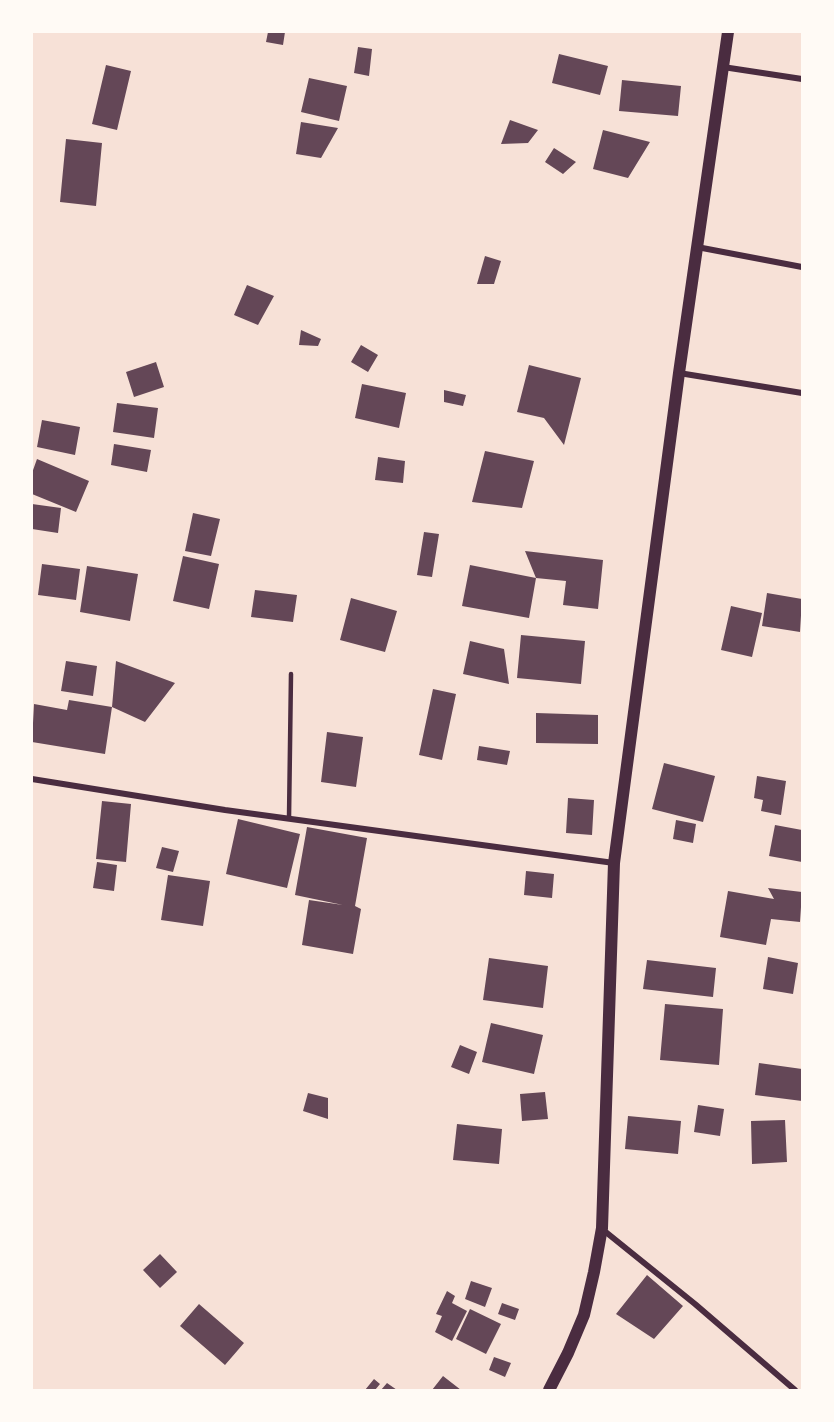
<!DOCTYPE html>
<html>
<head>
<meta charset="utf-8">
<style>
  body { margin:0 }
  #map { position:relative; width:834px; height:1422px; overflow:hidden; background:#f7e1d7; font-family:"DM Sans",sans-serif }
  canvas { display:block }
  .frame { position:absolute; inset:0; border:33px solid #fffaf5; pointer-events:none }
</style>
</head>
<body>
<div id="map">
<canvas width="834" height="1422"></canvas>
<div class="frame"></div>
</div>
<script>
const ctx = document.querySelector('canvas').getContext('2d');
ctx.lineJoin = 'round';
function fillPath(path, color) {
  ctx.fillStyle = color;
  ctx.fill(path, 'evenodd');
}
function shape(rows) {
  const path = new Path2D();
  for (const r of rows) {
    path.moveTo(r[0], r[1]);
    for (let i = 2; i < r.length; i += 2) path.lineTo(r[i], r[i + 1]);
  }
  return path;
}
function trace(path, color, width, dash) {
  ctx.strokeStyle = color;
  ctx.lineWidth = width;
  ctx.lineCap = dash ? 'butt' : 'round';
  ctx.setLineDash(dash || []);
  ctx.stroke(path);
}
fillPath(shape([
  [268,32,285,32,283,45,266,42],
  [358,47,372,49,369,76,354,73],
  [559,54,608,66,600,95,552,83],
  [106,65,131,71,117,130,92,124],
  [309,78,347,86,339,121,301,112],
  [622,80,681,86,678,116,619,111],
  [510,120,538,130,528,143,501,144],
  [301,122,338,128,321,158,296,154],
  [603,130,650,142,628,178,593,169],
  [66,139,102,143,96,206,60,202],
  [554,148,576,162,563,174,545,162],
  [485,256,501,261,494,284,477,284],
  [247,285,274,296,258,325,234,315],
  [301,330,321,339,318,346,299,345],
  [361,345,378,355,368,372,351,362],
  [156,362,164,387,134,397,126,372],
  [529,365,581,378,564,445,544,418,517,412],
  [362,384,406,393,399,428,355,418],
  [444,390,466,395,463,406,444,402],
  [117,403,158,408,154,438,113,432],
  [42,420,80,427,75,455,37,447],
  [114,444,151,450,147,472,111,465],
  [485,451,534,461,522,508,472,502],
  [378,457,405,461,403,483,375,480],
  [37,459,89,481,76,512,32,494,32,473],
  [32,504,61,508,58,533,32,529],
  [193,513,220,519,211,556,185,551],
  [424,532,439,534,432,577,417,575],
  [525,551,603,560,598,609,563,605,566,581,536,578],
  [183,556,219,564,209,609,173,601],
  [42,564,80,569,76,600,38,595],
  [470,565,536,578,529,618,462,606],
  [87,566,138,574,130,621,80,612],
  [255,590,297,595,293,622,251,617],
  [767,593,802,599,800,632,762,626],
  [351,598,397,611,385,652,340,640],
  [731,606,762,613,752,657,721,650],
  [521,635,585,641,581,684,517,678],
  [470,641,504,649,509,684,463,674],
  [66,661,97,666,93,696,61,691],
  [116,661,175,683,145,722,112,707],
  [433,689,456,694,442,760,419,755],
  [69,700,112,707,105,754,32,742,34,704,67,710],
  [536,713,598,715,598,744,536,743],
  [327,732,363,737,356,787,321,782],
  [479,746,510,751,507,765,477,760],
  [664,763,715,776,703,822,652,809],
  [757,776,786,781,781,815,761,811,763,800,754,798],
  [568,798,594,800,592,835,566,833],
  [102,801,131,804,126,862,96,859],
  [238,819,300,834,287,888,226,874],
  [676,820,696,824,693,843,673,839],
  [775,825,802,830,802,862,769,856],
  [307,827,367,838,355,906,361,909,353,954,302,945,309,900,343,905,295,895],
  [162,847,179,851,173,872,156,868],
  [97,862,117,865,114,891,93,888],
  [526,871,554,874,552,898,524,895],
  [168,875,210,881,203,926,161,920],
  [768,888,802,892,800,922,771,919,766,945,720,937,728,891,774,899],
  [768,957,798,963,793,994,763,989],
  [489,958,548,966,543,1008,483,1000],
  [647,960,716,968,713,997,643,989],
  [665,1004,723,1009,719,1065,660,1060],
  [491,1023,543,1035,534,1074,482,1062],
  [460,1045,477,1052,469,1074,451,1067],
  [759,1063,802,1069,802,1101,755,1095],
  [545,1092,548,1119,522,1121,520,1094],
  [308,1093,328,1098,328,1119,303,1111],
  [698,1105,724,1109,720,1136,694,1132],
  [628,1116,681,1121,678,1154,625,1149],
  [785,1120,787,1162,752,1164,751,1121],
  [457,1124,502,1129,499,1164,453,1160],
  [160,1254,177,1272,160,1288,143,1270],
  [647,1275,683,1306,654,1339,616,1314],
  [471,1281,492,1288,485,1307,465,1299],
  [447,1291,455,1296,452,1303,467,1311,452,1341,435,1332,442,1316,436,1314],
  [502,1303,519,1309,515,1320,498,1314],
  [199,1304,244,1343,225,1365,180,1326],
  [470,1309,501,1324,486,1354,456,1339],
  [494,1357,511,1363,505,1377,489,1370],
  [443,1376,461,1390,432,1390],
  [374,1379,380,1384,375,1390,365,1390],
  [387,1383,397,1390,381,1390]
]), '#644757');
trace(shape([
  [289,818,291,674]
]), '#4a2c40', 4.5);
trace(shape([
  [723,67,802,79],
  [697,247,802,267],
  [679,373,802,393],
  [32,779,225,810,614,863],
  [602,1229,695,1304,795,1390]
]), '#4a2c40', 6);
trace(shape([
  [549,1390,568,1353,584,1315,594,1272,602,1228,614,863,679,373,728,32]
]), '#4a2c40', 12);
</script>
</body>
</html>
